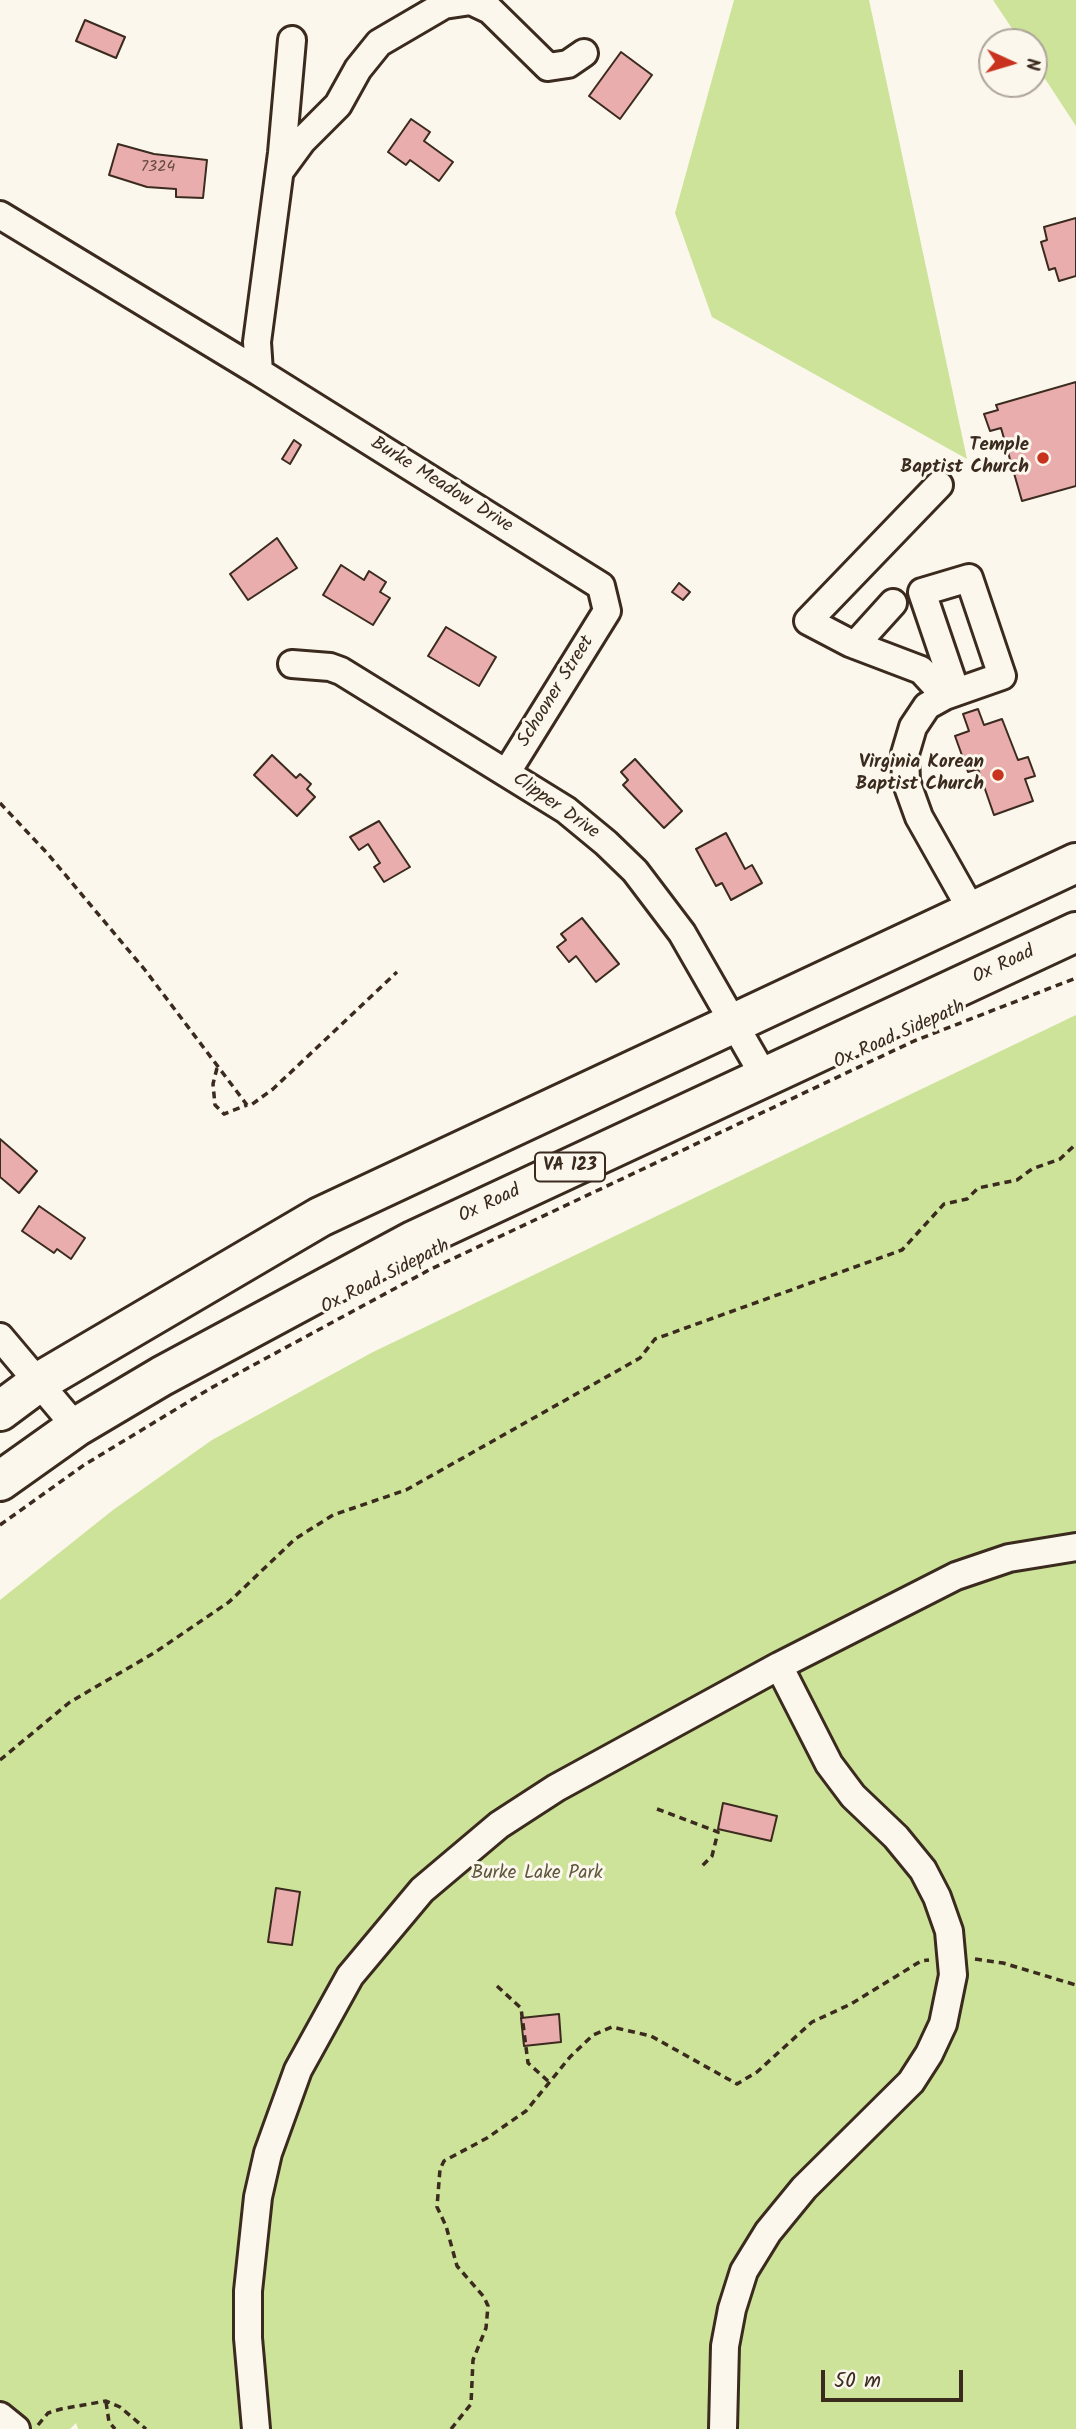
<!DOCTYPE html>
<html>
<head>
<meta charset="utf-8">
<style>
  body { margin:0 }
  #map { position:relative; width:1076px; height:2429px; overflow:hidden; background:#fbf7ec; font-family:Kalam,sans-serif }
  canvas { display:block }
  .north { position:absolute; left:978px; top:28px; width:70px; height:70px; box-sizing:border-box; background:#fbf7ec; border:2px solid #aea59a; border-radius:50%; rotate:94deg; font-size:19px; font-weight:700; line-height:28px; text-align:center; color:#3b2a1e }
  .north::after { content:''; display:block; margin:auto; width:24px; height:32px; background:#c8321e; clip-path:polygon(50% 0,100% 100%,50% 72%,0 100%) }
  .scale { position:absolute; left:821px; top:2370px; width:142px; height:32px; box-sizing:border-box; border:4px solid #3b2a1e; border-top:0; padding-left:9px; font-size:21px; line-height:24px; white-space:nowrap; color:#3b2a1e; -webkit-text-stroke:5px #fbf7ec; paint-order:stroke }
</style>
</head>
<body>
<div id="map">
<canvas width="1076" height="2429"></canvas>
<div class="north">N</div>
<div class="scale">50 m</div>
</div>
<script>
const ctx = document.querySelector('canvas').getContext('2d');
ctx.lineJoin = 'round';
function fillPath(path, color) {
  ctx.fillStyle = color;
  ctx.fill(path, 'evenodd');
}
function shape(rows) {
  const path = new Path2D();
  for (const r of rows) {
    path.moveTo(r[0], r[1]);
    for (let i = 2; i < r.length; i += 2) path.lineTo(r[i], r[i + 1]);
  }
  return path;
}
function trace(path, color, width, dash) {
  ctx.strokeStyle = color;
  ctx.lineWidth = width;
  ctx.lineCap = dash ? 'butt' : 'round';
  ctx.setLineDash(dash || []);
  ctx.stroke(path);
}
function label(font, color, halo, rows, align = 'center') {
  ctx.font = font + ' Kalam,sans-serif';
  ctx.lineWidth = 6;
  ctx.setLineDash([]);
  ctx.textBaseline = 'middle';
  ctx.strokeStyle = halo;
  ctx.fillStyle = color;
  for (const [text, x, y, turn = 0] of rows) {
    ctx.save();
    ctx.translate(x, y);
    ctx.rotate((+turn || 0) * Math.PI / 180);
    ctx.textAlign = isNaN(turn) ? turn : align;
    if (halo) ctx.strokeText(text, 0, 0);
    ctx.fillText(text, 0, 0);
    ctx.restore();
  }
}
fillPath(shape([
  [734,0,869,0,967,459,712,317,675,213],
  [993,0,1076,0,1076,126,1034,62,1034,42,1021,42],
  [1076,1015,1076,2429,78,2429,76,2423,70,2429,0,2429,0,1600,113,1510,212,1440,373,1352]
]), '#cce399');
const building = shape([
  [85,20,125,37,116,58,76,41,85,20],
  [621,52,652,75,620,119,589,96,621,52],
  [411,119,430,132,424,141,453,162,439,181,410,160,406,165,388,152,411,119],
  [118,144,154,154,207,160,203,198,176,197,176,189,147,187,109,175,118,144],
  [1076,218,1076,276,1059,281,1055,268,1049,270,1041,242,1047,240,1044,227,1076,218],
  [1076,382,1076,486,1022,501,1001,428,990,431,984,414,998,410,996,405,1076,382],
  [294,440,301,445,290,464,282,459,294,440],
  [277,538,297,568,248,600,230,574,277,538],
  [341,565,364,580,369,571,386,582,380,592,390,598,373,625,323,595,341,565],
  [679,583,690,592,683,600,672,592,679,583],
  [446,627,496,657,479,686,428,656,446,627],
  [978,709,984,725,1002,719,1018,760,1028,757,1035,776,1025,779,1033,801,994,815,978,769,968,772,955,736,969,731,963,714,978,709],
  [272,755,296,778,300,774,311,784,307,789,315,797,297,816,254,775,272,755],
  [635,759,682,811,664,828,623,785,628,780,621,772,635,759],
  [379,821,410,867,384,882,374,867,380,863,368,844,359,850,350,837,379,821],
  [726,833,745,869,752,865,762,883,731,900,722,883,716,886,696,849,726,833],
  [582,918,619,964,596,982,576,956,569,962,557,947,566,940,561,934,582,918],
  [0,1139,37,1171,19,1193,0,1177,0,1139],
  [39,1206,85,1238,71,1259,57,1249,54,1253,22,1231,39,1206],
  [723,1803,777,1816,771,1841,718,1829,723,1803],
  [276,1888,300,1892,292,1945,268,1942,276,1888],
  [559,2014,561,2042,524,2046,521,2018,559,2014]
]);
fillPath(building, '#e8adac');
trace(building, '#3b2a1e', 2);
const minor = shape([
  [292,40,282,153,257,342,259,372,601,586,607,611,507,772],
  [280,171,302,141,338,105,358,69,379,43,444,5,471,1,490,10,548,67,568,64,584,53],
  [0,215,259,372],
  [939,485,808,621,850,643,921,670,945,696],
  [855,645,893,603],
  [292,664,330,667,341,671,566,810,606,843,635,871,682,933,764,1076],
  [956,692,922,592,969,578,1002,676,945,696,927,706,913,727,905,754,906,781,919,817,972,911],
  [0,1337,76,1427],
  [779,1666,956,1576,1009,1558,1076,1547],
  [0,2416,16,2429],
  [256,2429,248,2338,248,2291,258,2197,268,2153,298,2070,350,1976,422,1890,499,1825,556,1788,779,1666,829,1764,853,1796,896,1837,923,1870,937,1897,949,1931,953,1975,943,2024,929,2054,911,2082,804,2188,768,2232,744,2271,732,2309,725,2346,723,2429]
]);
const highway = shape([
  [0,1411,39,1382,320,1217,1076,863],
  [0,1481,76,1427,162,1376,413,1241,1076,932]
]);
trace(minor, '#3b2a1e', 32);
trace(highway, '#3b2a1e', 44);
trace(shape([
  [0,803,47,853,145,970,247,1105,251,1105,273,1089,397,972],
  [217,1068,213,1084,215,1105,224,1114,247,1105],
  [0,1525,84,1465,211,1388,429,1270,914,1041,1076,978],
  [0,1760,70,1702,154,1653,229,1602,295,1539,333,1515,406,1490,640,1358,655,1339,902,1250,944,1204,967,1199,978,1188,1017,1180,1032,1169,1060,1159,1076,1144],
  [657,1809,718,1832,712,1856,701,1867],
  [975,1959,1003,1963,1076,1985],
  [497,1986,521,2008,528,2063,548,2081],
  [106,2402,109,2422,115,2429],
  [38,2425,48,2413,61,2409,106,2401,120,2407,146,2429],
  [451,2429,471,2404,473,2360,486,2328,488,2306,484,2297,457,2266,446,2226,437,2207,440,2169,444,2161,487,2138,526,2111,570,2057,593,2035,612,2027,651,2036,737,2084,757,2072,812,2022,851,2004,921,1961,929,1960]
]), '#3b2a1e', 3.5, [7, 5]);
trace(minor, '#fbf7ec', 26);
trace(highway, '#fbf7ec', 38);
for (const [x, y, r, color] of [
  [1043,458,7,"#c8321e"],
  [998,775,7,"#c8321e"]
]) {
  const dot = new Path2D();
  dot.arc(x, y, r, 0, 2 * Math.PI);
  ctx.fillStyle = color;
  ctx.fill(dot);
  trace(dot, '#fbf7ec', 2.5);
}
label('16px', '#664b42', null, [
  ["7324",158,168]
]);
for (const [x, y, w] of [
  [570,1167,70]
]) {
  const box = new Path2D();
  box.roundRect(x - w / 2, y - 14.5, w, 29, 5);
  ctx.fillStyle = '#fbf7ec';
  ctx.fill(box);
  trace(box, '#3b2a1e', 2);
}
label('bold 18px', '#3b2a1e', null, [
  ["VA 123",570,1167]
]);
label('bold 19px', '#3b2a1e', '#fbf7ec', [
  ["Temple",1029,447],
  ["Baptist Church",1029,469],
  ["Virginia Korean",984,764],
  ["Baptist Church",984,786]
], 'right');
label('19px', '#3b2a1e', '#fbf7ec', [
  ["Burke Meadow Drive",441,486,32],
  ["Schooner Street",557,692,-58],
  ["Clipper Drive",555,807,35],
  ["Ox Road",1004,966,-25],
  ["Ox Road Sidepath",900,1036,-24],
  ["Ox Road",490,1205,-25],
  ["Ox Road Sidepath",386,1278,-27]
]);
label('19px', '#5f583d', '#fbf7ec', [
  ["Burke Lake Park",537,1875]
]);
</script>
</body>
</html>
